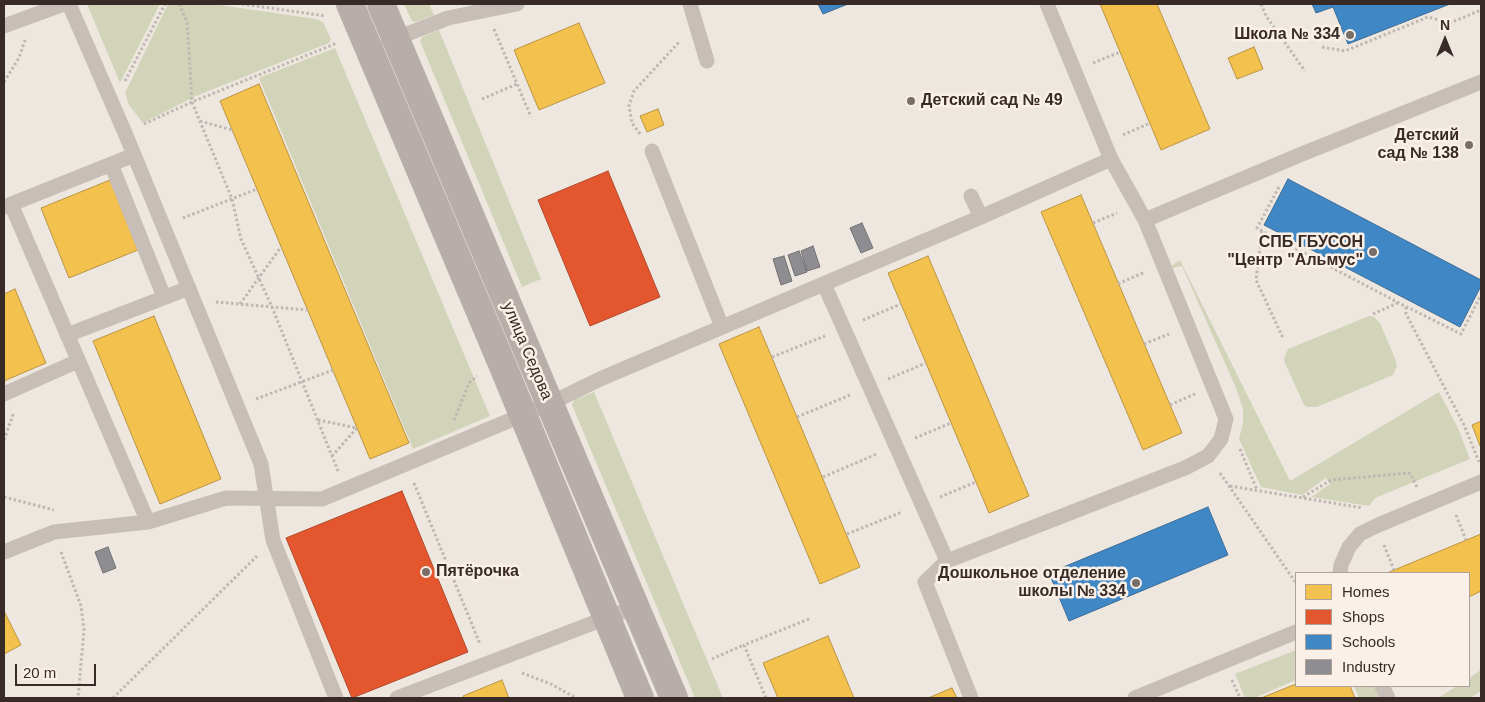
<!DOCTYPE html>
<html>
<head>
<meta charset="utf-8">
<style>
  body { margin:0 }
  #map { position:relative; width:1485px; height:702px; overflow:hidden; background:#eee7e0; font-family:Arial,sans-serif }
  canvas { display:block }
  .frame { position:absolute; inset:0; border:5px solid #382b27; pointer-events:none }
  .legend { position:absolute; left:1295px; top:572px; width:175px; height:115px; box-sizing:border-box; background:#fbf0e7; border:1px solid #ada19a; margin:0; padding:6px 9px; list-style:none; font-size:15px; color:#382b27 }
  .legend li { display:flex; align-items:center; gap:10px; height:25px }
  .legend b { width:25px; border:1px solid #ada19a }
  .north { position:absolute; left:1420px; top:15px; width:50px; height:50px; -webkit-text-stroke:4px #fbf0e7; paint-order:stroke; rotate:0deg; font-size:14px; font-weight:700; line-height:20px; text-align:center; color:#382b27 }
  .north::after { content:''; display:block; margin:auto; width:18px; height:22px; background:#382b27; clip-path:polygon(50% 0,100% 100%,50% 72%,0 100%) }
  .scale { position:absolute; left:15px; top:664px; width:81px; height:22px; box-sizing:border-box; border:2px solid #382b27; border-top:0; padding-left:6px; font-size:15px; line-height:18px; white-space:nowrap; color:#382b27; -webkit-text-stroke:4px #fbf0e7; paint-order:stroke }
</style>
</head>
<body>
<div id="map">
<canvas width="1485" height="702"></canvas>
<div class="frame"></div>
<ul class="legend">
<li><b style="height:14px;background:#f2c14e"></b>Homes</li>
<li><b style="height:14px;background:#e4572e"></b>Shops</li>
<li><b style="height:14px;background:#3f88c5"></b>Schools</li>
<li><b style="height:14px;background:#8d8d92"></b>Industry</li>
</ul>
<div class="north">N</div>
<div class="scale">20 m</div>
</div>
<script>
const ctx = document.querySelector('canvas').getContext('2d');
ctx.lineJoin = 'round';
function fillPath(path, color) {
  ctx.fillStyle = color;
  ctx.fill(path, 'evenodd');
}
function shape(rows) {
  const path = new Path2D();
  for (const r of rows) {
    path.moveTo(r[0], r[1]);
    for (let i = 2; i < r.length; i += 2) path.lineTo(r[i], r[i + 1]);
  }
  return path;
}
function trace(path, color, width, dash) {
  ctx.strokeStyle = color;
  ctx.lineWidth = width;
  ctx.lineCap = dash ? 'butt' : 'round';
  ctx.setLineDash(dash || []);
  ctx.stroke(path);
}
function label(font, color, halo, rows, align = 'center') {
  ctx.font = font + ' Arial,sans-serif';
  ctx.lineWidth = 5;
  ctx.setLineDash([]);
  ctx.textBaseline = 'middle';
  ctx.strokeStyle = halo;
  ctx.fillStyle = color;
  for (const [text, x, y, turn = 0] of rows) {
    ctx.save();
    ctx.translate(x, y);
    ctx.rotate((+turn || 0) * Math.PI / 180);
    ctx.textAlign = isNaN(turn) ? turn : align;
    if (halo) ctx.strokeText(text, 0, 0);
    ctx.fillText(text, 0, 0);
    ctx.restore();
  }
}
fillPath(shape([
  [87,4,160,4,120,83],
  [168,4,213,4,316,19,323,22,331,39,329,43,196,96,143,123,129,105,125,93],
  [404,4,429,4,434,15,415,22,412,21],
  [439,30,541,279,522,287,420,41,422,37],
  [335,48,490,416,413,449,259,78],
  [1180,260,1290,481,1439,392,1458,428,1470,459,1375,498,1369,506,1311,497,1330,484,1326,478,1302,495,1261,487,1239,439,1243,423,1243,409,1236,388,1182,266,1172,268,1171,266],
  [1369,316,1374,317,1380,323,1396,361,1397,366,1393,375,1317,407,1308,407,1304,405,1285,363,1284,358,1288,349],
  [594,392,723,698,695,698,572,405,574,400],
  [1296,650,1296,680,1254,698,1245,698,1235,674],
  [1481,670,1481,691,1470,698,1438,698,1457,686,1469,686,1469,678],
  [1354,686,1375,686,1381,698,1359,698]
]), '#d1d4b8');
const homes = shape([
  [1100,4,1157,4,1210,129,1161,150,1100,4],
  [579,23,605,83,539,110,514,50,579,23],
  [1254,47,1263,69,1237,79,1228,58,1254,47],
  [259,84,409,443,370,459,220,101,259,84],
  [658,109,664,125,647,132,640,116,658,109],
  [110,180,138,250,69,278,41,208,110,180],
  [1081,195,1182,433,1143,450,1041,212,1081,195],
  [928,256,1029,496,989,513,888,273,928,256],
  [15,289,46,363,4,381,4,294,15,289],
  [154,316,221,479,160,504,93,341,154,316],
  [759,327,860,567,820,584,719,344,759,327],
  [1481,421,1481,446,1480,446,1472,425,1481,421],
  [1481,534,1481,591,1469,597,1469,573,1387,573,1481,534],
  [4,611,21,645,4,654,4,611],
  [828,636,854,698,778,698,763,663,828,636],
  [502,680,509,698,464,698,463,696,502,680],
  [1296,684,1296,686,1350,686,1355,698,1261,698,1296,684],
  [952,688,957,698,928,698,952,688]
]);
fillPath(homes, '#f2c14e');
trace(homes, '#ba9442', 1);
const shops = shape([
  [608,171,660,297,590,326,538,200,608,171],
  [402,491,468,652,352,698,286,538,402,491]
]);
fillPath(shops, '#e4572e');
trace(shops, '#b04a2c', 1);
const schools = shape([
  [818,4,848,4,823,14,818,4],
  [1312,4,1450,4,1348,44,1333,7,1316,13,1312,4],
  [1288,179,1481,280,1481,286,1460,327,1264,225,1288,179],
  [1208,507,1228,555,1069,621,1049,573,1208,507]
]);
fillPath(schools, '#3f88c5');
trace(schools, '#3d6c96', 1);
const industry = shape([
  [862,223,873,248,861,253,850,228,862,223],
  [813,246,820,267,807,271,801,251,813,246],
  [799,251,807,272,795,276,788,255,799,251],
  [784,256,792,281,781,285,773,259,784,256],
  [108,547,116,568,103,573,95,552,108,547]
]);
fillPath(industry, '#8d8d92');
trace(industry, '#747072', 1);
trace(shape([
  [179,4,187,22,192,102,232,199,241,239,272,307,338,471],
  [242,4,326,16],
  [1261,4,1266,16,1305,71],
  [494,29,531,117],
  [1322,47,1345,51,1428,17,1450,23,1481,10],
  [1093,63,1120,52],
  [125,81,165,4],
  [4,82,19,58,25,40],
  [482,99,517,84],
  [200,121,232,130],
  [144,124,192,102,337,43],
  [640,134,632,123,629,106,634,91,680,41],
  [1123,135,1150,123],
  [1279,187,1257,228,1262,231,1399,303,1461,334,1481,295],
  [183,218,257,189],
  [1093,223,1117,213],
  [1262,231,1256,280,1283,338],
  [1118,284,1145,272],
  [216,302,308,310],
  [240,304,281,247],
  [1406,307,1406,314,1464,425,1479,462],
  [1373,314,1398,303],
  [863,320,901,304],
  [1144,344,1169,334],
  [772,357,825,336],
  [888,379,926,363],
  [256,399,333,370],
  [1170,405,1195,394],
  [797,417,850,395],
  [318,420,357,428,332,456],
  [454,420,469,383,477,376],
  [915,438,951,423],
  [4,440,14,412],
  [1240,449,1257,490],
  [1220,473,1296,583],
  [823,477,877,454],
  [414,483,480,644],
  [1230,486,1363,508],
  [4,497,54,510],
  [940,497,976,482],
  [1303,497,1331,480,1410,473,1417,487],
  [1456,515,1466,540],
  [847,534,902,512],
  [1384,545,1394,570],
  [61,552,81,606,84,630,78,698],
  [712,659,744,645],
  [522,673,551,684,576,698],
  [1232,680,1240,698],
  [113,698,257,556],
  [766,698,744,645,809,619]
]), '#bfb7b1', 3, [2.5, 2.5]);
trace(shape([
  [69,4,125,133,261,464,273,540,336,698],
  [690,4,707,61],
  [4,26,64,4],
  [389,41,448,18,517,4],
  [652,151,722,327],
  [111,164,164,297],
  [971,196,981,217],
  [11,204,148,522],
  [4,207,134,155],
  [1145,220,1302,154,1481,82],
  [824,284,947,561],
  [67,335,189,288],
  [4,394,78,361],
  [4,552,54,532,148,522,226,498,322,499,549,404,600,379,981,217,1111,159,1047,4],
  [1340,573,1341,565,1349,547,1360,534,1376,526,1481,482],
  [1382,686,1388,698],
  [397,698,635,607],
  [971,698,925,582,947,561,1185,468,1208,456,1221,439,1226,419,1145,220,1111,159],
  [1135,698,1296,632]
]), '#c7beb8', 15);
trace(shape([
  [350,4,502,364,640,698],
  [381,4,674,698]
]), '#b7aea9', 28);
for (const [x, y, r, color] of [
  [1350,35,5,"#786d68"],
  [911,101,5,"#786d68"],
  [1469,145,5,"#786d68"],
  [1373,252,5,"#786d68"],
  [426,572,5,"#786d68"],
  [1136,583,5,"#786d68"]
]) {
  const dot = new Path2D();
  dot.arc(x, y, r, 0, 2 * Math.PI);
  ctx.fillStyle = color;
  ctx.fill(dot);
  trace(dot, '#fbf0e7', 2);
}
label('bold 16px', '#382b27', '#fbf0e7', [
  ["Школа № 334",1340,35],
  ["Детский сад № 49",921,101,"left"],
  ["Детский",1459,136],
  ["сад № 138",1459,154],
  ["СПБ ГБУСОН",1363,243],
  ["\"Центр \"Альмус\"",1363,261],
  ["Пятёрочка",436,572,"left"],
  ["Дошкольное отделение",1126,574],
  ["школы № 334",1126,592]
], 'right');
label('16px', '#382b27', '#fbf0e7', [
  ["улица Седова",527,351,67]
]);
</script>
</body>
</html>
